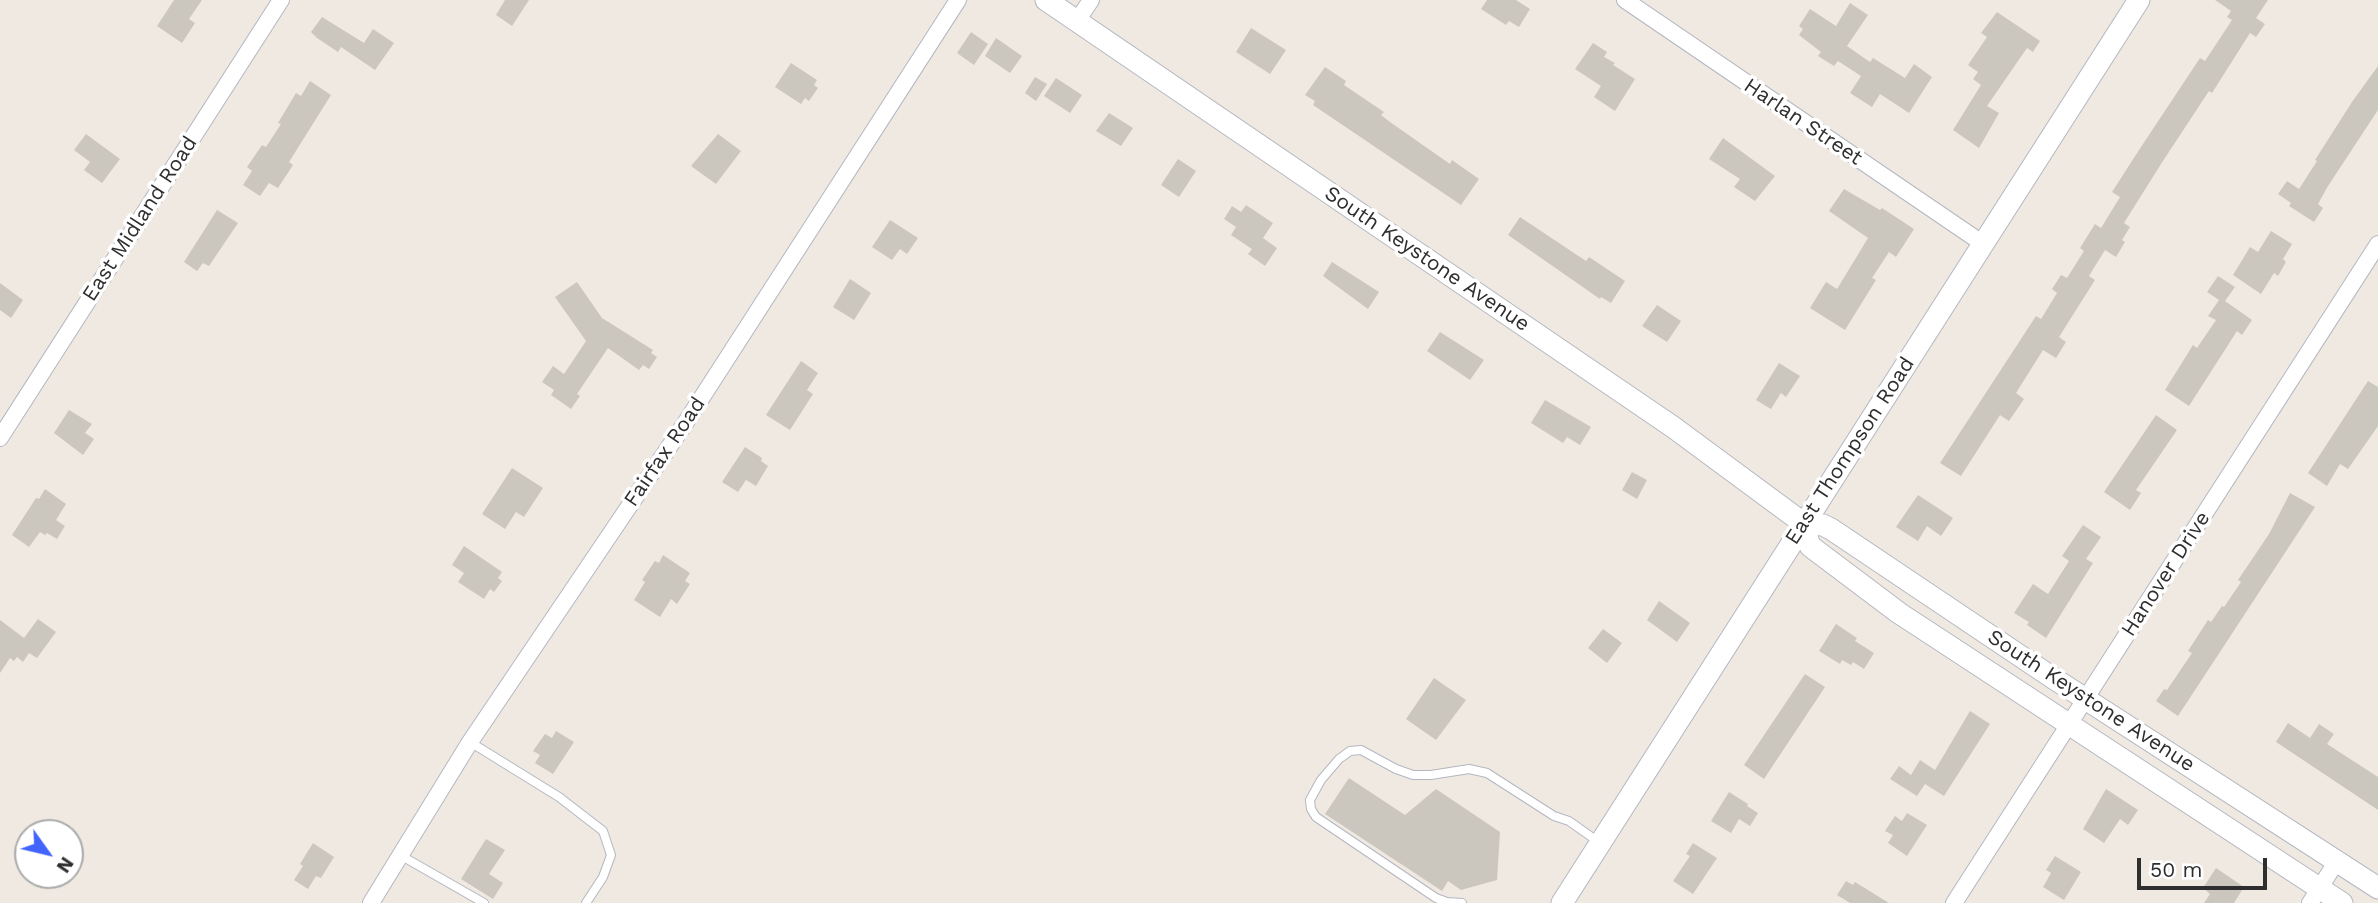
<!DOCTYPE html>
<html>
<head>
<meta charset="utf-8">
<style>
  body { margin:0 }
  #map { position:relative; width:2378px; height:903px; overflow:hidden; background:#efe9e1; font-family:"Work Sans",sans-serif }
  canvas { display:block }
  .north { position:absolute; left:14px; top:819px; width:70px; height:70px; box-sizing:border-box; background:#fff; border:2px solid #ababab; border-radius:50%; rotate:124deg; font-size:19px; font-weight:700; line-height:28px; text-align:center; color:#2e2e2e }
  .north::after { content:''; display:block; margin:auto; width:24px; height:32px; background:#4264fb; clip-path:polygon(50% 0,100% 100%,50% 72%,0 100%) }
  .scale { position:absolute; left:2137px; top:858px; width:130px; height:32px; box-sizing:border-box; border:4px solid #2e2e2e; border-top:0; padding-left:9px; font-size:21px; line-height:24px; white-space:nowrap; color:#2e2e2e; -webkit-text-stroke:5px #fff; paint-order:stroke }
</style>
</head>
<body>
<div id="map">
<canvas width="2378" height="903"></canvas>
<div class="north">N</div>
<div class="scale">50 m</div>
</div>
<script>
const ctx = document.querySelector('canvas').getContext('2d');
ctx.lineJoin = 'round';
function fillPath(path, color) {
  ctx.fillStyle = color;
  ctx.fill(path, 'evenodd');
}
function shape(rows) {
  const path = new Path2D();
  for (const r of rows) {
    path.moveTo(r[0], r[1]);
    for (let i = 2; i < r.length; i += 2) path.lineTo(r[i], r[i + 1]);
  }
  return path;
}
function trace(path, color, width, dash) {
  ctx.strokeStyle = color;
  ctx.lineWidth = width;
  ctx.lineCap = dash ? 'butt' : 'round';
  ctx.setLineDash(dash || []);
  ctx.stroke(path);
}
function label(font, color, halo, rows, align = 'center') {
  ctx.font = font + ' "Work Sans",sans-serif';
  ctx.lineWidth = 7;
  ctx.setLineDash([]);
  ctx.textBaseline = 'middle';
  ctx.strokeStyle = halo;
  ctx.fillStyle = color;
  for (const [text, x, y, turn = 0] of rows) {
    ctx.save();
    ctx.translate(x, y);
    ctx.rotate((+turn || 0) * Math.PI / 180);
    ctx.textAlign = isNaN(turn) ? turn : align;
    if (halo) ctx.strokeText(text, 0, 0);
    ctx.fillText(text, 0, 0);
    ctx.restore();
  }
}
fillPath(shape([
  [174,0,202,0,189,19,195,23,182,43,157,26],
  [505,0,529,0,512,26,496,15],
  [1487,0,1516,0,1530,9,1519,27,1509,21,1506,25,1481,9],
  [2215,0,2268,0,2256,18,2265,24,2256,37,2250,33,2212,93,2209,91,2161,164,2124,223,2130,227,2122,240,2125,242,2116,257,2105,250,2089,276,2095,280,2059,337,2066,342,2056,358,2043,350,2016,393,2024,399,2009,421,2000,415,1961,476,1940,463,2036,316,2041,319,2057,293,2052,289,2061,275,2067,278,2084,251,2080,248,2095,224,2101,228,2120,197,2112,192,2139,150,2200,58,2205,61,2232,20,2227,17,2231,11],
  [1850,3,1868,15,1847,46,1870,62,1873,58,1905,78,1914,64,1932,77,1909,113,1880,94,1872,107,1850,93,1861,76,1838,61,1834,66,1818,56,1821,52,1799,35,1803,29,1799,26,1810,9,1836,26],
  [1997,12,2040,41,2033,52,2027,48,1987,106,1999,113,1979,148,1953,130,1981,85,1973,79,1978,72,1968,65,1987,37,1981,33],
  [322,17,364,43,373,29,394,43,375,70,341,47,338,52,317,38,311,32],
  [1251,28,1286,50,1270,74,1236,52],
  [971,32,988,44,974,65,957,53],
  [996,38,1022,56,1010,73,985,56],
  [1593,43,1607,52,1604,57,1615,63,1613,65,1635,79,1615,111,1594,97,1601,86,1575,69],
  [791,63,817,80,814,85,818,88,809,101,805,98,801,104,775,87],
  [2378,66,2378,110,2328,186,2318,204,2323,208,2314,222,2289,206,2291,203,2278,194,2287,181,2299,189,2317,161,2315,160,2352,102],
  [1325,67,1346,81,1344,85,1384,112,1381,115,1390,122,1450,164,1452,160,1479,179,1461,205,1313,105,1315,101,1305,95],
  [1035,77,1047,84,1036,101,1025,93],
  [1056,78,1082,95,1070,113,1044,96],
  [310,81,331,95,289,162,293,165,278,188,269,183,260,196,243,185,252,171,247,167,262,145,266,147,281,124,278,123,296,93,301,96],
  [1109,113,1133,128,1121,146,1096,131],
  [86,134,120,159,102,183,84,170,90,162,74,150],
  [718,134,741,151,716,184,691,166],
  [1723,138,1775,176,1755,201,1734,187,1740,179,1709,159],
  [1178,159,1196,171,1179,197,1161,185],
  [1844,189,1880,210,1882,208,1914,229,1896,257,1889,252,1872,278,1876,280,1845,330,1810,308,1826,282,1837,289,1868,238,1829,211],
  [1246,205,1273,223,1263,238,1277,248,1265,266,1248,254,1252,249,1231,235,1236,227,1224,219,1232,206,1241,212],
  [217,210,238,223,209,266,203,263,197,271,184,262],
  [1520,217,1586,261,1589,257,1625,281,1611,303,1601,297,1600,299,1508,235],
  [890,220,918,238,907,254,900,249,892,260,872,247],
  [2271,231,2292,244,2283,259,2286,262,2278,276,2274,273,2261,294,2233,275,2250,247,2258,252],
  [1332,262,1379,292,1368,309,1323,276],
  [2218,276,2235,287,2225,301,2252,320,2242,335,2237,331,2189,406,2165,390,2193,345,2197,348,2216,320,2208,316,2219,300,2207,292],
  [850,279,871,293,854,320,833,307],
  [577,282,602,318,653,350,651,353,657,357,649,369,643,365,639,370,608,348,577,394,580,396,571,409,551,395,554,390,542,382,553,366,564,374,586,341,555,297],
  [0,283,23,300,11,318,0,310],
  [1657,305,1681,321,1667,342,1642,326],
  [1440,332,1484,360,1470,380,1427,351],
  [801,361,818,373,807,390,813,394,790,430,766,415],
  [1779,363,1800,376,1786,397,1781,393,1771,409,1756,400],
  [2368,381,2378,387,2378,426,2348,469,2340,464,2327,486,2308,473],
  [1545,400,1591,427,1580,445,1567,437,1563,443,1531,423],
  [69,410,92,424,85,433,94,439,83,455,54,433],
  [2156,415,2177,430,2136,490,2141,493,2130,510,2104,492],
  [745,447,762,458,761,461,768,466,756,486,746,480,738,492,722,482],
  [512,468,543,488,524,517,516,512,505,529,482,514],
  [1632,472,1647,480,1637,499,1622,490],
  [45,489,66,504,56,520,65,526,57,539,47,533,45,535,40,532,29,547,12,535,36,498,39,499],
  [2290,493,2315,507,2178,716,2156,701,2164,689,2167,690,2192,653,2188,651,2208,620,2211,622,2222,606,2224,607,2241,582,2238,580,2269,534],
  [1918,495,1953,518,1941,536,1927,526,1918,541,1896,527],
  [2083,525,2101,537,2086,559,2093,563,2046,638,2027,625,2029,622,2014,613,2033,584,2048,594,2069,561,2062,556],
  [464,546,502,572,498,578,502,581,494,592,490,589,484,599,458,582,464,573,452,565],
  [663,555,690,573,685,581,690,584,677,604,671,599,660,617,634,600,645,582,642,580,655,561,659,563],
  [1659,601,1690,623,1677,642,1647,620],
  [38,619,56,632,48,643,37,658,29,653,23,662,17,657,14,661,10,658,0,673,0,620,24,638],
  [1836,624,1857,638,1855,641,1874,653,1864,669,1853,662,1851,665,1842,660,1840,664,1819,651],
  [1603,629,1622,643,1607,663,1588,648],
  [1805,674,1825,687,1764,779,1744,765],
  [1434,678,1466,700,1436,740,1406,719],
  [1970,711,1990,724,1944,796,1925,784,1917,796,1890,779,1899,766,1911,775,1920,760,1935,770],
  [2288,723,2310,738,2319,724,2334,734,2327,744,2378,777,2378,810,2276,742],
  [556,731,574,742,553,774,535,763,540,755,533,751,545,734,552,738],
  [1349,778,1405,815,1436,789,1500,832,1497,880,1461,890,1448,881,1442,891,1325,814],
  [2106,789,2138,810,2128,825,2120,819,2104,843,2083,829],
  [1729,792,1748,804,1747,806,1758,813,1750,826,1739,819,1731,833,1711,821],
  [1907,813,1927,825,1907,856,1888,843,1893,835,1885,831,1895,816,1902,821],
  [486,839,505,850,489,874,503,883,493,899,461,879],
  [313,843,334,857,321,878,316,876,308,889,294,880,303,866,300,864],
  [1693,843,1717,858,1693,894,1673,881,1690,856,1686,854],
  [2055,856,2081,872,2064,900,2043,887,2051,873,2046,870],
  [2216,868,2244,887,2234,903,2204,903,2210,894,2203,888],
  [1846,881,1853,885,1855,882,1889,903,1850,903,1837,895]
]), '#cbc7bf');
const service = shape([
  [470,742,559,797,603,831,611,855,603,877,586,903],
  [400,855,484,903],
  [1462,903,1447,902,1436,898,1316,817,1311,809,1310,800,1321,780,1339,759,1350,751,1361,750,1396,769,1413,775,1431,775,1469,769,1487,773,1554,816,1569,821,1600,843]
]);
const minor = shape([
  [1625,0,1982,243],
  [1077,21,1091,0],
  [0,438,281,0],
  [371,903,470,742,688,419,958,0],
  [1954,903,2378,244],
  [2310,903,2337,861]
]);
const secondary = shape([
  [1046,0,1673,427,1803,523,1823,525,1831,529,2053,678,2378,888],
  [1803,523,1810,546,1899,613,2342,903],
  [1562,903,2139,0]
]);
trace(service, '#b4b7c1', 10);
trace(minor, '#b4b7c1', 18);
trace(secondary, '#b4b7c1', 23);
trace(service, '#fff', 8);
trace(minor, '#fff', 16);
trace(secondary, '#fff', 21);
label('21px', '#2e2e2e', '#fff', [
  ["Harlan Street",1803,122,34],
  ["East Midland Road",140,219,-57],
  ["South Keystone Avenue",1427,259,34],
  ["East Thompson Road",1850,451,-57],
  ["Fairfax Road",665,452,-56],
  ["Hanover Drive",2166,574,-57],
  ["South Keystone Avenue",2091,701,33]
]);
</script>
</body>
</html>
